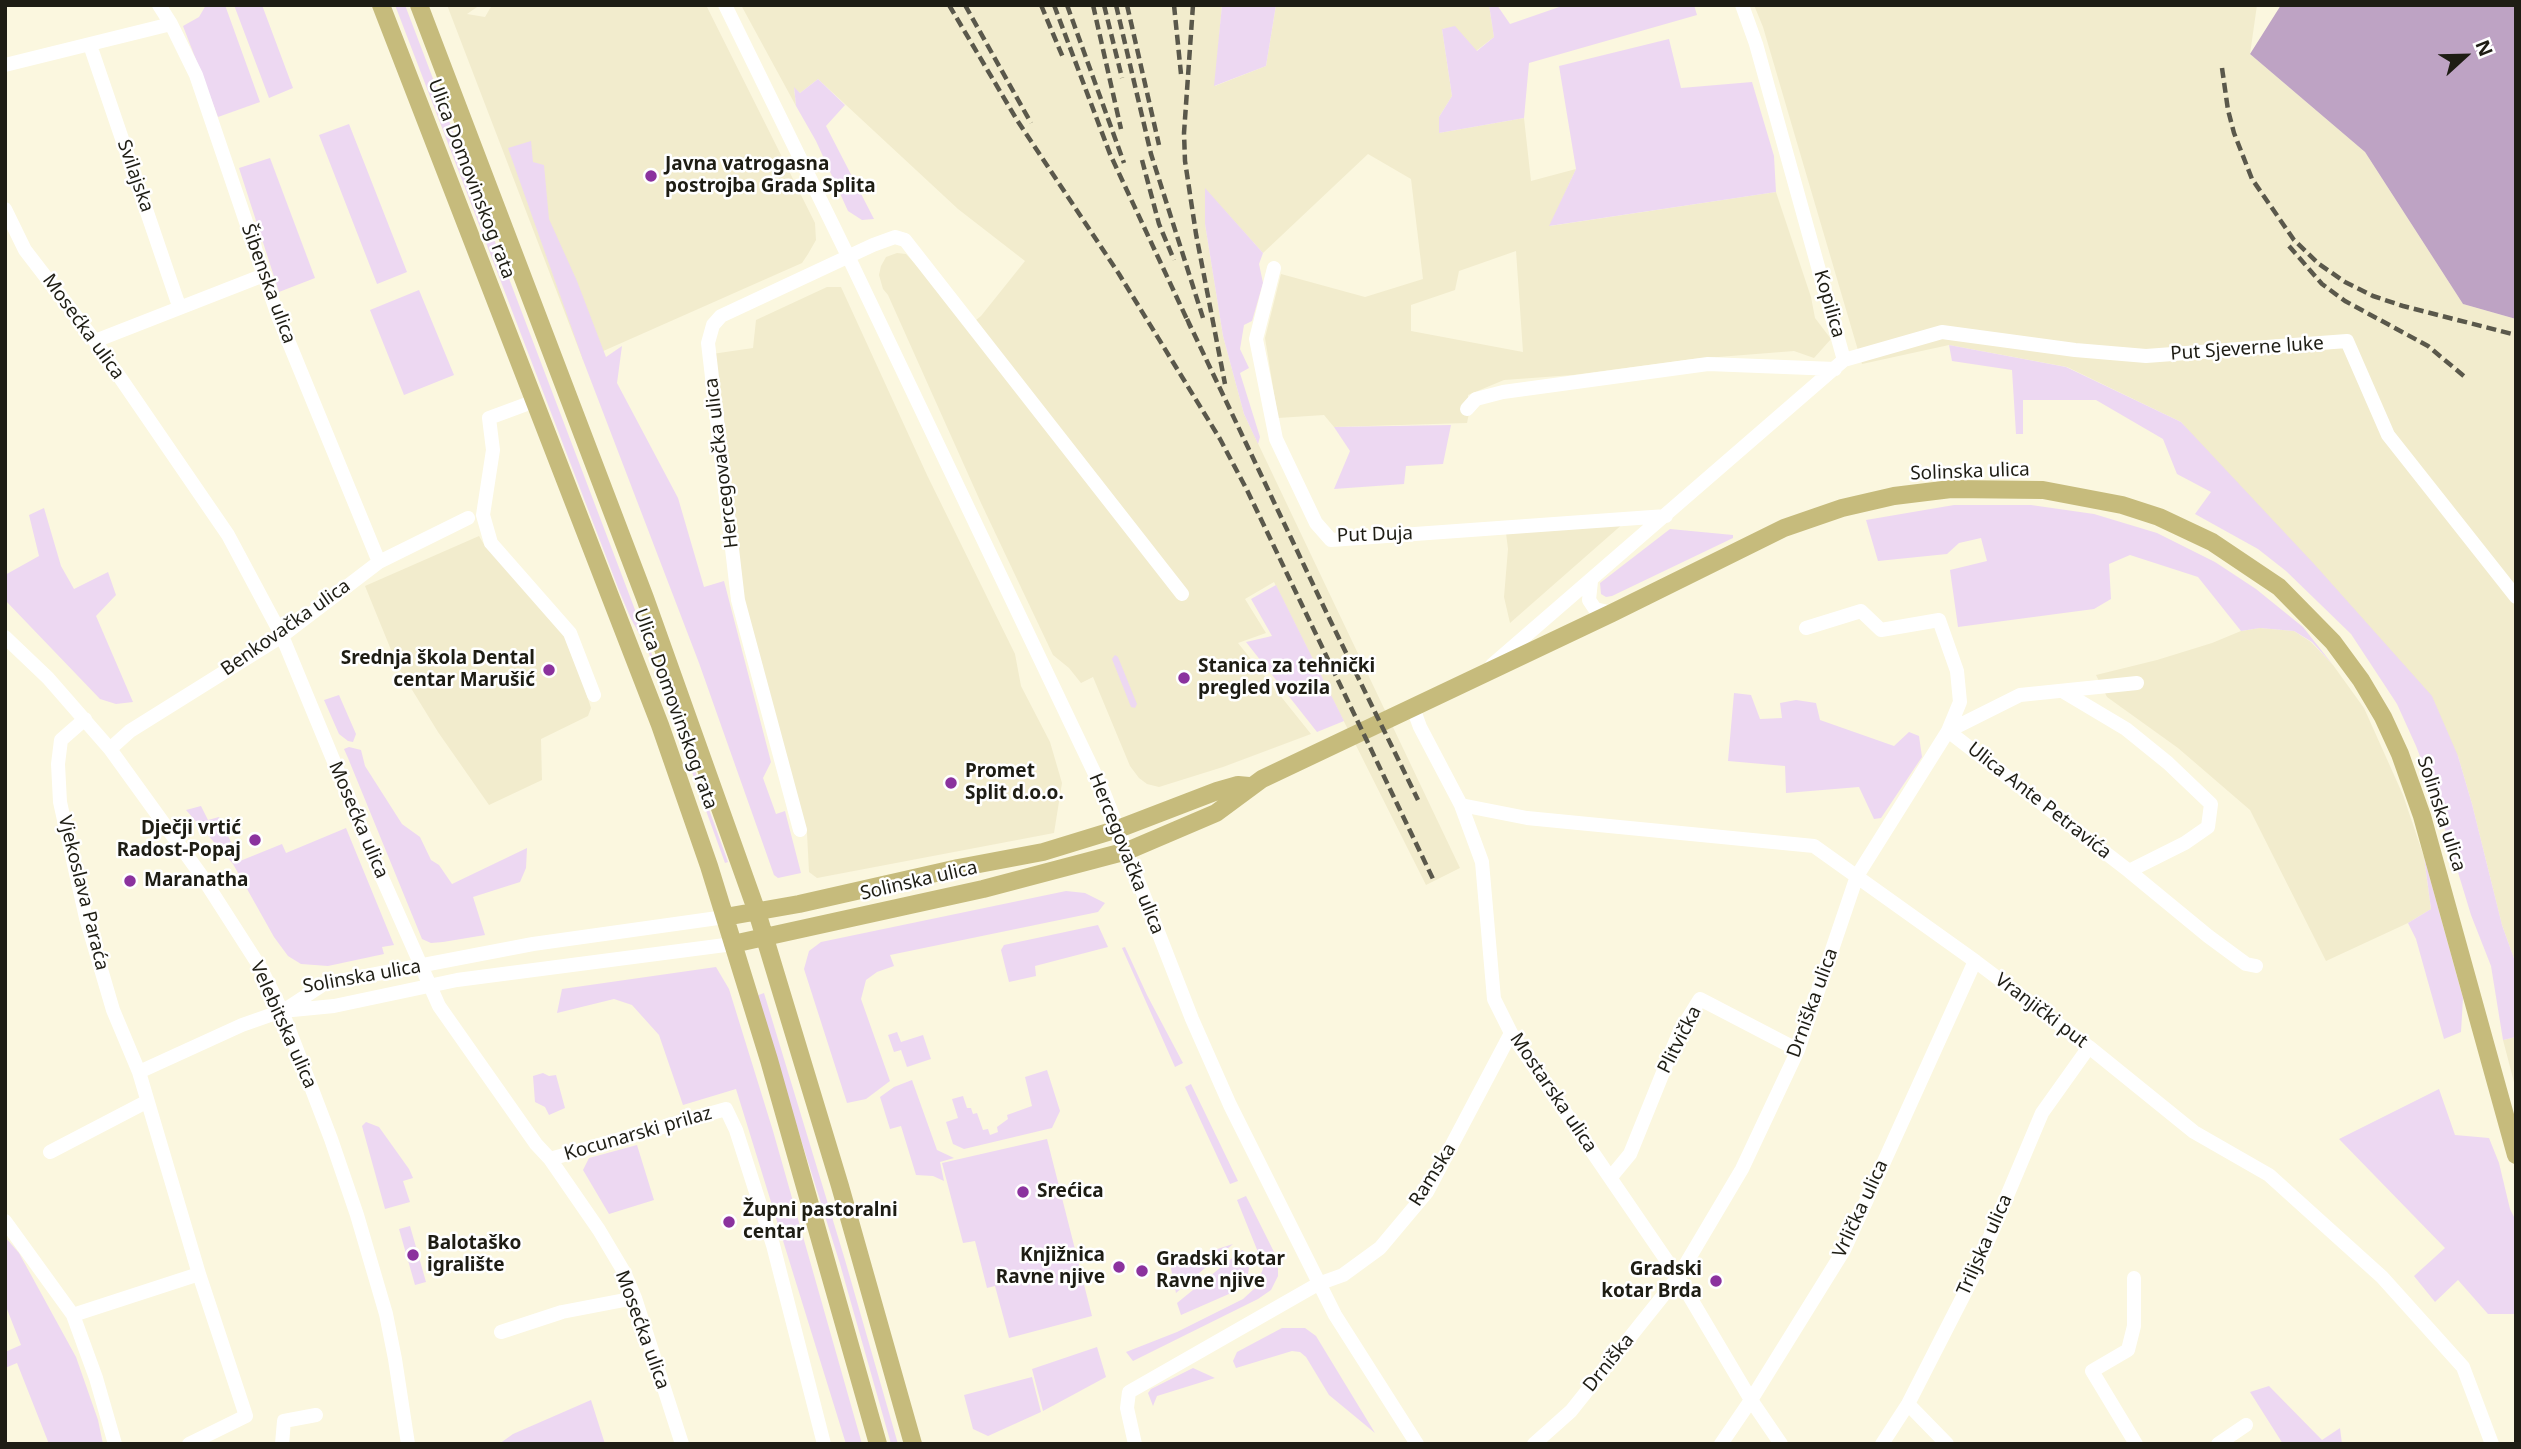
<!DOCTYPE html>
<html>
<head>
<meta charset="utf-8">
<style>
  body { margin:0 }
  #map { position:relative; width:2521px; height:1449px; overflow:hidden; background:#fbf7df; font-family:"Noto Sans",sans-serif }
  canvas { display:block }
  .frame { position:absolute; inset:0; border:7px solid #1e1d14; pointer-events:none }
  .north { position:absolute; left:2430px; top:21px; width:70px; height:70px; -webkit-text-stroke:5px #fff; paint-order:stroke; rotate:68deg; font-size:19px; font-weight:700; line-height:28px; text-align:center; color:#1e1d14 }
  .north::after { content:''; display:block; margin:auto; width:24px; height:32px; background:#1e1d14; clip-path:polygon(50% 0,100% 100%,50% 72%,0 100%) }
</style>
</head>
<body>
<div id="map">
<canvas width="2521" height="1449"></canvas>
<div class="frame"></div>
<div class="north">N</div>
</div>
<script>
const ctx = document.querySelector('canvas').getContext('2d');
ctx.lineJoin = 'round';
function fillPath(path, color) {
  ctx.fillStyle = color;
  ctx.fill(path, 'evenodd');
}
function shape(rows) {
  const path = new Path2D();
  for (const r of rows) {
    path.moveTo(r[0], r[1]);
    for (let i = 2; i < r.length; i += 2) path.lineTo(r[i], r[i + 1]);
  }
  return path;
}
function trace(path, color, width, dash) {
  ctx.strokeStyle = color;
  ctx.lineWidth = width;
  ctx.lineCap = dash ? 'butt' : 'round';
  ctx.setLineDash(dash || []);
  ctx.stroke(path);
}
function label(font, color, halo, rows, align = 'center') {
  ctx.font = font + ' "Noto Sans",sans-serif';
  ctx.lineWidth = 5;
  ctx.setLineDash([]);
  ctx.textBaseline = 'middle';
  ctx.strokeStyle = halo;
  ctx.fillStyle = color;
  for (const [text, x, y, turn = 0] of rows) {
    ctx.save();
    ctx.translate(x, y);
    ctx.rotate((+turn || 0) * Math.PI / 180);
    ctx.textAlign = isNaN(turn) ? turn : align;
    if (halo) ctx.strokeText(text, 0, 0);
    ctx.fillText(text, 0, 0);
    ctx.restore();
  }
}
fillPath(shape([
  [447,5,480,5,467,14,485,17,492,5,706,5,815,223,816,240,808,254,802,263,583,360],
  [741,5,1222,5,1215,86,1266,66,1276,5,1489,5,1494,37,1476,51,1455,27,1442,29,1452,96,1439,117,1439,133,1524,118,1531,181,1576,169,1550,226,1776,192,1811,297,1815,318,1831,339,1814,358,1794,351,1693,359,1573,375,1504,380,1468,395,1469,413,1467,423,1334,427,1324,415,1278,418,1265,338,1281,274,1365,297,1423,279,1411,179,1368,154,1263,253,1205,189,1205,224,1223,336,1244,414,1460,868,1426,885,1274,582,1245,599,1266,633,1238,643,1311,734,1223,767,1159,787,1147,784,1139,778,1130,766,1093,677,1081,683,1069,668,1053,655,981,503,888,295,883,289,879,275,881,266,886,257,897,253,906,254,932,282,966,328,981,316,1025,261,958,209,818,79,800,93,794,88,796,106],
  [1516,251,1523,352,1411,331,1411,305,1455,290,1459,271],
  [1754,5,2257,5,2250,54,2365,152,2463,304,2516,319,2516,964,2502,925,2472,804,2458,756,2181,422,2067,367,1949,345,1862,364,1763,27],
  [827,287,841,287,927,475,1015,654,1021,686,1050,742,1062,783,1054,833,817,878,809,872,807,833,743,600,712,354,753,348,756,320],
  [1625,522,1510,623,1504,597,1508,549,1506,533],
  [479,536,485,546,557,624,571,645,591,708,588,716,541,739,542,780,489,805,438,732,398,667,365,586],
  [2260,628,2294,631,2311,642,2333,665,2364,708,2403,795,2424,857,2431,909,2408,923,2326,961,2250,810,2178,748,2107,697,2096,675,2157,660,2212,643,2241,631],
  [2516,1037,2516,1090,2503,1040]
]), '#f2eccd');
fillPath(shape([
  [206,5,225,5,260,102,218,117,183,26,199,17],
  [234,5,262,5,293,88,269,98],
  [395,5,405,5,675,715,728,862,725,863,647,648,631,619,620,593],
  [1222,5,1276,5,1266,66,1214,86],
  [1489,5,1497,5,1510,24,1565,5,1694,5,1697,15,1529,63,1524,118,1439,133,1439,117,1452,96,1442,29,1455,26,1477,51,1494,37],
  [1669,39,1681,88,1752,82,1774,156,1776,192,1549,226,1576,169,1559,66],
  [818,79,845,105,826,126,874,219,862,220,848,211,816,141,796,106,794,87,800,93],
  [349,124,407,272,377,284,319,135],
  [531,141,533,162,544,165,549,219,577,281,606,357,622,346,617,383,678,498,704,587,724,581,771,762,763,778,776,814,785,811,801,873,778,878,774,875,699,663,583,360,508,148],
  [270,158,315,278,279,292,239,168],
  [1205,188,1263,253,1259,264,1263,283,1252,321,1244,325,1240,349,1249,368,1240,373,1260,437,1258,444,1244,414,1223,336,1205,224],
  [419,290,454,375,404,395,370,310],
  [1949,345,2066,367,2181,422,2315,565,2432,696,2458,756,2472,804,2502,925,2516,964,2516,1037,2503,1040,2491,966,2471,915,2433,790,2416,746,2397,704,2351,634,2286,571,2258,549,2195,514,2211,492,2177,474,2163,439,2096,400,2023,400,2023,434,2016,434,2012,370,1952,361],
  [1451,425,1443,464,1406,466,1404,484,1334,489,1350,451,1334,427],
  [1954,505,2031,505,2094,514,2157,533,2215,562,2256,589,2303,627,2333,665,2312,642,2294,631,2260,628,2241,631,2198,577,2130,555,2109,564,2111,599,2094,609,1958,627,1950,570,1987,561,1981,538,1959,543,1947,554,1878,561,1866,520],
  [44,508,61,566,74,589,108,572,116,595,96,616,133,702,116,704,100,699,5,600,5,575,39,556,29,515],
  [1670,529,1733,535,1733,538,1612,596,1606,597,1601,594,1600,583],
  [1276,585,1344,721,1317,732,1246,642,1272,636,1251,599],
  [1115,655,1118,657,1137,704,1135,708,1131,707,1112,659],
  [1734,693,1751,695,1760,719,1782,718,1780,703,1796,700,1816,703,1820,720,1894,746,1909,732,1919,736,1922,757,1881,818,1874,819,1859,787,1786,793,1785,766,1728,761],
  [339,695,356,734,353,742,348,741,339,734,324,700],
  [349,747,361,750,365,766,402,824,420,837,431,860,439,865,452,884,527,848,526,868,520,882,473,897,485,935,443,942,431,943,422,939,348,758,344,749],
  [201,806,208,820,219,817,240,861,282,844,286,853,346,828,394,945,382,947,384,954,328,966,301,964,288,956,274,937,233,864,186,810],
  [2424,857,2463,998,2461,1032,2444,1039,2416,939,2408,923,2431,909],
  [1066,891,1085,893,1105,903,1098,912,890,955,894,966,877,972,866,980,861,999,890,1081,866,1099,847,1103,804,969,809,951,821,942],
  [1098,925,1108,947,1035,966,1036,976,1009,982,1001,950,1004,945],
  [1125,947,1147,995,1183,1063,1175,1067,1122,948],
  [716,967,729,989,773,1131,862,1444,846,1444,736,1089,683,1105,659,1035,632,1005,614,999,557,1013,562,989],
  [764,993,845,1260,898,1444,891,1444,840,1264,756,996],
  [897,1032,901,1042,923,1035,931,1059,907,1067,901,1050,894,1052,888,1035],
  [1047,1070,1060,1111,1052,1128,964,1149,953,1144,946,1122,958,1118,952,1099,963,1096,967,1108,971,1108,973,1114,977,1113,983,1130,988,1129,990,1135,998,1132,997,1127,1008,1119,1007,1115,1032,1106,1025,1077],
  [543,1073,549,1076,556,1075,565,1108,549,1115,545,1107,535,1102,533,1076],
  [912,1080,937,1150,954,1158,940,1162,944,1181,933,1176,916,1175,901,1126,890,1129,880,1097,894,1087],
  [1191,1084,1238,1181,1230,1184,1185,1087],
  [2439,1089,2455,1135,2489,1138,2499,1163,2510,1209,2516,1221,2516,1314,2488,1314,2458,1280,2435,1302,2414,1276,2445,1248,2339,1139],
  [366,1122,379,1127,409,1169,413,1178,403,1181,410,1202,385,1209,362,1126],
  [1047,1139,1092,1316,1009,1338,995,1286,987,1288,975,1241,963,1243,942,1163],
  [637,1145,654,1200,609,1214,583,1170,589,1158],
  [1246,1196,1278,1260,1278,1276,1271,1290,1258,1299,1133,1361,1126,1352,1177,1332,1243,1299,1255,1288,1263,1269,1260,1257,1237,1200],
  [410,1226,426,1282,415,1285,399,1229],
  [5,1237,19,1253,76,1357,98,1420,103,1444,49,1444,17,1363,5,1368,5,1352,21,1345,5,1304],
  [1233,1244,1176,1293,1170,1264],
  [1242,1250,1245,1252,1250,1262,1247,1280,1238,1290,1181,1315,1177,1303],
  [1282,1328,1305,1328,1316,1336,1375,1433,1329,1395,1306,1357,1300,1352,1292,1351,1236,1368,1233,1361,1237,1352],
  [1097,1347,1106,1377,1043,1411,1032,1369],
  [1193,1368,1215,1378,1157,1396,1153,1406,1148,1393,1151,1389],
  [1032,1377,1041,1412,988,1436,973,1429,964,1395],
  [2269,1386,2322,1440,2340,1428,2342,1444,2283,1444,2250,1392],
  [591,1400,605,1444,499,1444,513,1434]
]), '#edd8f2');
fillPath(shape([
  [2281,5,2516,5,2516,319,2463,304,2365,152,2250,54]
]), '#bea3c4');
trace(shape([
  [159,5,171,24,196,75,278,316,379,562],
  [725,5,848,256,1104,793,1192,1019,1230,1105,1335,1315,1417,1444],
  [1742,5,1756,44,1844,360],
  [90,45,179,306],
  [5,65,171,24],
  [5,209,25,250,95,341,228,535,282,636,380,873,439,1006,536,1144,550,1159,599,1230,624,1272,635,1298,682,1444],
  [1274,268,1256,339,1276,439,1316,523,1331,540,1666,516],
  [95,341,264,275],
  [535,401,489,418,493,450,483,515,491,543,570,633,594,695],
  [1467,409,1476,399,1503,392,1708,364,1835,369],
  [1591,581,1589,600,1595,609,1612,613],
  [5,637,48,678,110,749,201,875,260,967,282,1011,331,1139,357,1215,386,1314,395,1359,408,1444],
  [1492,665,1844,360,1942,332,2075,350,2146,356,2347,341,2388,435,2516,597],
  [2137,683,2020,695,1948,731,2129,871,2208,936,2246,964,2256,966],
  [2064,692,2126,729,2168,763,2211,804,2208,827,2185,843,2129,871],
  [1413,708,1420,727,1461,805,1482,862,1494,999,1511,1033,1678,1277,1751,1400,1781,1444],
  [110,749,130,731,282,636,379,562,468,518],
  [1461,805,1527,818,1814,846,1975,961,2089,1047,2194,1132,2269,1175,2382,1277,2463,1367,2492,1444],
  [800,830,738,600,708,343,713,325,721,316,873,245,895,237,905,240,1182,594],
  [286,1009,324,984,533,944,725,917],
  [139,1072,242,1025,282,1011,334,1006,457,980,733,944],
  [50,1152,146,1102],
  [550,1159,726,1109,736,1130,773,1245,824,1444],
  [1611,1177,1630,1154,1679,1033,1700,999,1798,1050],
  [5,1221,73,1315,96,1378,115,1444],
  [2134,1278,2134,1326,2128,1350,2092,1371,2136,1444],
  [73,1315,199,1274,139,1072,113,1010,86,918,60,802,58,764,61,740,85,719],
  [501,1332,562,1312,635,1298],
  [1908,1404,1947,1444],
  [189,1444,246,1416,199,1274],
  [282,1444,284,1421,316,1415],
  [1135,1444,1127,1408,1129,1392,1318,1284,1343,1275,1380,1248,1427,1192,1511,1033],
  [1534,1444,1571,1411,1678,1277,1742,1169,1798,1050,1857,876,1948,731,1960,702,1957,671,1939,620,1881,630,1861,611,1806,628],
  [1721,1444,1751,1400,1844,1250,1975,961],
  [1882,1444,1908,1404,1972,1279,2042,1113,2089,1047],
  [2218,1444,2246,1425]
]), '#fff', 14);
trace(shape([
  [381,5,660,725,709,866,769,1060,878,1444],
  [419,5,645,598,757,912,840,1186,913,1444],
  [725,917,799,904,958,868,1043,852,1118,829,1217,791,1238,785,1249,786],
  [733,944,983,889,1127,851,1216,813,1262,779,1612,613,1784,528,1842,508,1894,496,1951,489,2043,490,2122,505,2159,517,2212,542,2279,587,2333,642,2361,680,2383,717,2400,754,2422,816,2516,1155]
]), '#c6bb7c', 18);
trace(shape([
  [949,5,1017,120,1119,274,1220,439,1247,490,1434,881],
  [965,5,1031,123],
  [1041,5,1064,60],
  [1054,5,1110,154,1191,328],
  [1067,5,1124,163],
  [1093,5,1121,129],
  [1104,5,1122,78],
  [1116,5,1151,154,1204,321],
  [1127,5,1159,145],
  [1174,5,1181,74],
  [1193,5,1184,133,1185,161,1196,234,1225,384],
  [2222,68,2228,110,2234,133,2252,179,2294,240,2319,264,2345,282,2373,296,2403,306,2516,335],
  [1142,160,1159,224,1174,260],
  [2289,246,2322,284,2345,301,2428,346,2465,377],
  [1187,319,1330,620,1418,800]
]), '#5a584b', 4.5, [10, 5]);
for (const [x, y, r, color] of [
  [651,176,7,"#8b329e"],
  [549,670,7,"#8b329e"],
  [1184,678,7,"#8b329e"],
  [951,783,7,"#8b329e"],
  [255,840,7,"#8b329e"],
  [130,881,7,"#8b329e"],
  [1023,1192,7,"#8b329e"],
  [729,1222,7,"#8b329e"],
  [413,1255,7,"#8b329e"],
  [1119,1267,7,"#8b329e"],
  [1142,1271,7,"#8b329e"],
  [1716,1281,7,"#8b329e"]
]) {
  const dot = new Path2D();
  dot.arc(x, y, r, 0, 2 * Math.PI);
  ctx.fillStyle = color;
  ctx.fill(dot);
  trace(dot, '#fff', 2.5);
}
label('bold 19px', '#1e1d14', '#fff', [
  ["Javna vatrogasna",665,165],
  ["postrojba Grada Splita",665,187],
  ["Srednja škola Dental",535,659,"right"],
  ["centar Marušić",535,681,"right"],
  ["Stanica za tehnički",1198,667],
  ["pregled vozila",1198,689],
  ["Promet",965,772],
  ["Split d.o.o.",965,794],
  ["Dječji vrtić",241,829,"right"],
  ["Radost-Popaj",241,851,"right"],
  ["Maranatha",144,881],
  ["Srećica",1037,1192],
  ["Župni pastoralni",743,1211],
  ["centar",743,1233],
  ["Balotaško",427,1244],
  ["igralište",427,1266],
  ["Knjižnica",1105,1256,"right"],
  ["Ravne njive",1105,1278,"right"],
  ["Gradski kotar",1156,1260],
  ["Ravne njive",1156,1282],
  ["Gradski",1702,1270,"right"],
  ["kotar Brda",1702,1292,"right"]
], 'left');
label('19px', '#1e1d14', '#fff', [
  ["Svilajska",135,176,71],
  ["Ulica Domovinskog rata",471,179,69],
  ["Šibenska ulica",268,284,70],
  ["Kopilica",1829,304,74],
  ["Mosećka ulica",83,327,54],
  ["Put Sjeverne luke",2247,349,-4],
  ["Hercegovačka ulica",722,463,-97],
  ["Solinska ulica",1970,472,-2],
  ["Put Duja",1375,535,-2],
  ["Benkovačka ulica",286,628,-35],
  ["Ulica Domovinskog rata",675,709,70],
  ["Ulica Ante Petravića",2039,801,38],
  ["Solinska ulica",2441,814,72],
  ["Mosećka ulica",358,820,67],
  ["Hercegovačka ulica",1126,854,68],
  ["Solinska ulica",919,881,-13],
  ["Vjekoslava Paraća",83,893,76],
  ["Solinska ulica",362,977,-10],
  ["Drniška ulica",1813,1003,-70],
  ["Vranjički put",2041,1011,37],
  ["Velebitska ulica",283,1025,66],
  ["Plitvička",1680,1040,-63],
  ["Mostarska ulica",1553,1093,56],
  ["Kocunarski prilaz",638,1134,-16],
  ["Ramska",1433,1175,-58],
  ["Vrlička ulica",1861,1209,-65],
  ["Triljska ulica",1985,1245,-66],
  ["Mosećka ulica",642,1330,70],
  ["Drniška",1609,1363,-51]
]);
</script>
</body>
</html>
